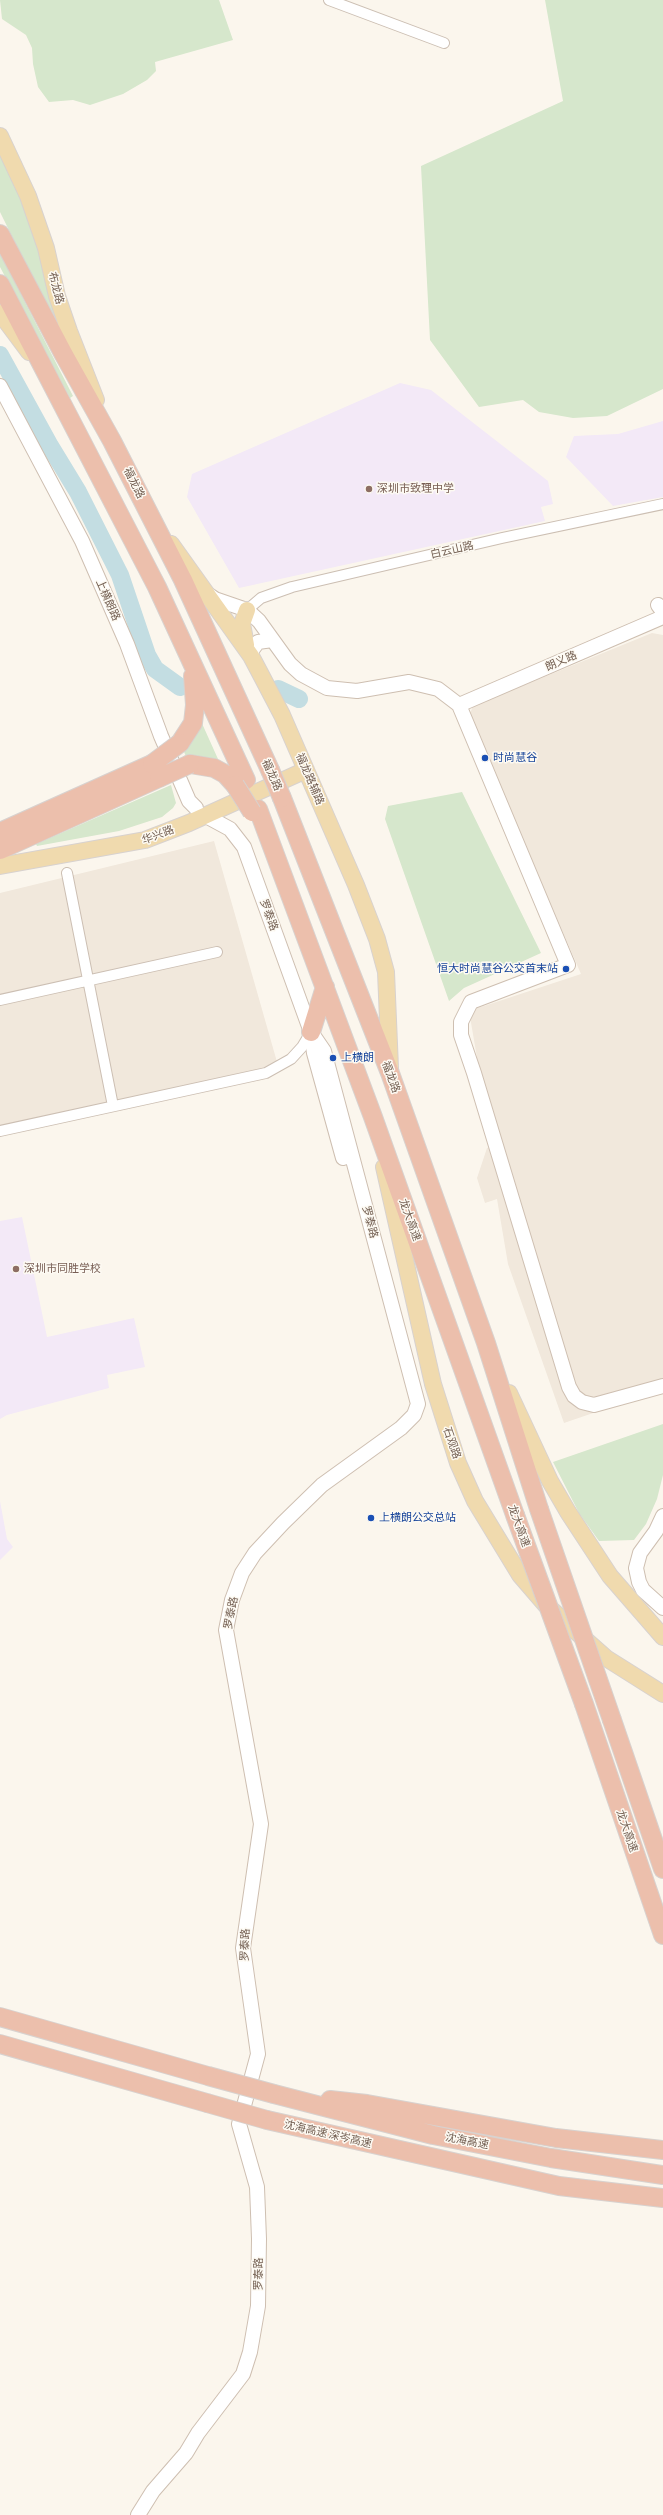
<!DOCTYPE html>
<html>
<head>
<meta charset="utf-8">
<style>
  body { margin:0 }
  canvas { display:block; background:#fbf6ed }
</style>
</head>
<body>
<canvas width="663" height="2515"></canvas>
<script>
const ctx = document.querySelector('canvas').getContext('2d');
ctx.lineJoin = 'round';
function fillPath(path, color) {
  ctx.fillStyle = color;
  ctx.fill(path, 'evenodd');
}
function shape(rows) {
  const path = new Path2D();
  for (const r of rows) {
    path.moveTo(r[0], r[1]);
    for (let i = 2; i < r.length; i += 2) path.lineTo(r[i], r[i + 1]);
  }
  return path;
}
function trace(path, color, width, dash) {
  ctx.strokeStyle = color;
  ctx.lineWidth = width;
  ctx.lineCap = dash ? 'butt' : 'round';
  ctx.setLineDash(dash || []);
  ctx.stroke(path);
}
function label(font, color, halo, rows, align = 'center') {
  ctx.font = font + ' "Asap Condensed","Noto Sans SC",sans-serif';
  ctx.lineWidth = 3;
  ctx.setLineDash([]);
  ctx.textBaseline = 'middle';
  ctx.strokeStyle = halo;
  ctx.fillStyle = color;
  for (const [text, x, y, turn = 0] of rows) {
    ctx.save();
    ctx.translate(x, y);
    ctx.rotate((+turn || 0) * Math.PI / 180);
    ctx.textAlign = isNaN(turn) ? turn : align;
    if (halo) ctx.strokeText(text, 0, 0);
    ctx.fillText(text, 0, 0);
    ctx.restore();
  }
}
fillPath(shape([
  [652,633,663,635,663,1389,564,1423,508,1264,497,1199,485,1203,477,1178,487,1148,501,1144,480,1075,469,1011,581,974,469,716,473,706],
  [214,841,279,1069,0,1131,0,893]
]), '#f1e8dc');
fillPath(shape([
  [400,383,431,390,548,481,553,504,541,507,545,521,239,588,187,497,192,474],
  [663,421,663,497,613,506,566,457,574,436,618,434],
  [22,1217,47,1337,134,1318,145,1367,107,1375,109,1388,7,1415,0,1419,0,1221],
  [0,1501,7,1539,13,1547,0,1560]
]), '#f3e9f7');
fillPath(shape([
  [0,0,219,0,233,40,155,62,156,71,147,80,123,94,90,105,73,100,49,102,38,87,33,64,32,48,26,35,2,19],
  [545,0,663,0,663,389,607,416,573,418,539,412,523,400,479,407,430,340,421,166,563,101],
  [0,149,35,229,67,340,49,311,0,212],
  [0,253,9,271,73,396,70,398,0,267],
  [200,719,218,759,213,761,187,759,182,747],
  [171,785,176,803,173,808,162,817,119,831,37,846,36,844],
  [462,792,541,953,464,988,449,1001,385,819,388,806],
  [663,1424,663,1475,657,1499,646,1524,634,1540,599,1541,579,1513,553,1462]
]), '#d6e7cc');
trace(shape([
  [0,355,50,446,78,492,120,575,147,655,155,669,180,687],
  [278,689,299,699]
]), '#c3dde2', 18);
const street = shape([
  [329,0,444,43],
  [247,610,261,598,292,587,502,538,663,504],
  [67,873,113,1106],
  [0,1000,217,952],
  [0,1131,266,1073,291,1059,302,1047,311,1032]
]);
const secondary = shape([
  [0,386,82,541,127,644,161,736,189,801,196,808],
  [206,593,215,599,247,610,259,621,290,664,301,674,327,688,357,691,409,682,438,689,459,705,568,965,471,1002,461,1022,461,1035,474,1073,569,1387,574,1396,582,1402,594,1405,663,1386],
  [658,605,663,612],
  [251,656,252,650,258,642,272,640],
  [459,705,663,617],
  [206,816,230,829,244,847,311,1032,314,1053,343,1158],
  [663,1516,656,1531,640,1553,636,1568,639,1582,643,1590,663,1608],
  [138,2515,153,2491,186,2453,198,2433,243,2374,250,2352,258,2306,259,2239,257,2187,239,2124,258,2054,243,1948,261,1824,226,1630,232,1600,242,1573,255,1553,283,1523,322,1485,401,1428,414,1415,418,1404,324,1051,311,1032]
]);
const primary = shape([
  [0,136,28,196,46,248,57,296,69,331,96,400],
  [0,313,29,352],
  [171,544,251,656,260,673,282,715,356,885,377,939,386,972,390,1068],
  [246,645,242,624,247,610],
  [0,866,145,840,189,823,306,770],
  [384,1167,433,1384,458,1463,475,1501,520,1575,545,1604,606,1658,663,1694],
  [509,1393,550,1481,568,1512,610,1576,663,1637]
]);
const highway = shape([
  [0,234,64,355,112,441,183,580,270,770],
  [0,284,157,587,246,780],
  [180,743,193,723,195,705,193,676],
  [190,764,214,768,225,774,235,785],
  [282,798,390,1073,486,1343,539,1509],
  [258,809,373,1117,515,1515],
  [0,832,152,764],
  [0,850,159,778],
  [311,1032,325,987],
  [584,1704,663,1935],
  [612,1720,663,1869],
  [0,2017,208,2076],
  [0,2044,207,2103],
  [274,2094,433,2135,551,2158,663,2175],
  [330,2100,367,2104,556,2138,663,2150],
  [267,2120,559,2186,663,2198]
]);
trace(street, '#ccbfb3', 12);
trace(secondary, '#cebfb1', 16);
trace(primary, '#d8d2cf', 18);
trace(highway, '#d8d2cf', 20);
trace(street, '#fff', 10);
trace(secondary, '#fff', 14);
trace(primary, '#f0daae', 16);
trace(highway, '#ecbfac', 18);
const highwayBridge = shape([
  [152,764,180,743],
  [270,770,282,798],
  [159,778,190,764],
  [235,785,252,812],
  [539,1509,612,1720],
  [515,1515,584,1704],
  [208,2076,274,2094],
  [207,2103,267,2120]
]);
trace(highwayBridge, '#d8d2cf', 20, []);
trace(highwayBridge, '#ecbfac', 18);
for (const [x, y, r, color] of [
  [369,489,4,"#8d6e63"],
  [485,758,4,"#1a4fb4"],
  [566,969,4,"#1a4fb4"],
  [333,1058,4,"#1a4fb4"],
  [16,1269,4,"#8d6e63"],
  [371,1518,4,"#1a4fb4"]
]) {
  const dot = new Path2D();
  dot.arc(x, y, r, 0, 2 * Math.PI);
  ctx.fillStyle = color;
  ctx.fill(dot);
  trace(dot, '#fdfaf3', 1.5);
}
label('11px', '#735f52', '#fdfaf3', [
  ["布龙路",56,288,75],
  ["福龙路",134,483,63],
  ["白云山路",452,550,-13],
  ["上横朗路",108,600,66],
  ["朗义路",561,661,-23],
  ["福龙路",272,775,66],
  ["福龙路辅路",310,779,67],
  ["华兴路",158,835,-21],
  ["罗泰路",269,915,70],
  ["福龙路",391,1077,70],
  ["龙大高速",410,1220,70],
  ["罗泰路",370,1222,75],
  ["石观路",452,1443,71],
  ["龙大高速",519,1526,70],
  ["罗泰路",231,1613,-79],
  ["龙大高速",627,1831,71],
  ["罗泰路",245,1945,-88],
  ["沈海高速 深岑高速",328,2134,13],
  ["沈海高速",467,2141,11],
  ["罗泰路",259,2274,-90]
]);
label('11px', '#785e54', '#fdfaf3', [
  ["深圳市致理中学",377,489],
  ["深圳市同胜学校",24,1269]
], 'left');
label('11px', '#164399', '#fdfaf3', [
  ["时尚慧谷",493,758],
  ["恒大时尚慧谷公交首末站",558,969,"right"],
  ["上横朗",341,1058],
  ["上横朗公交总站",379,1518]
], 'left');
</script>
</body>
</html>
